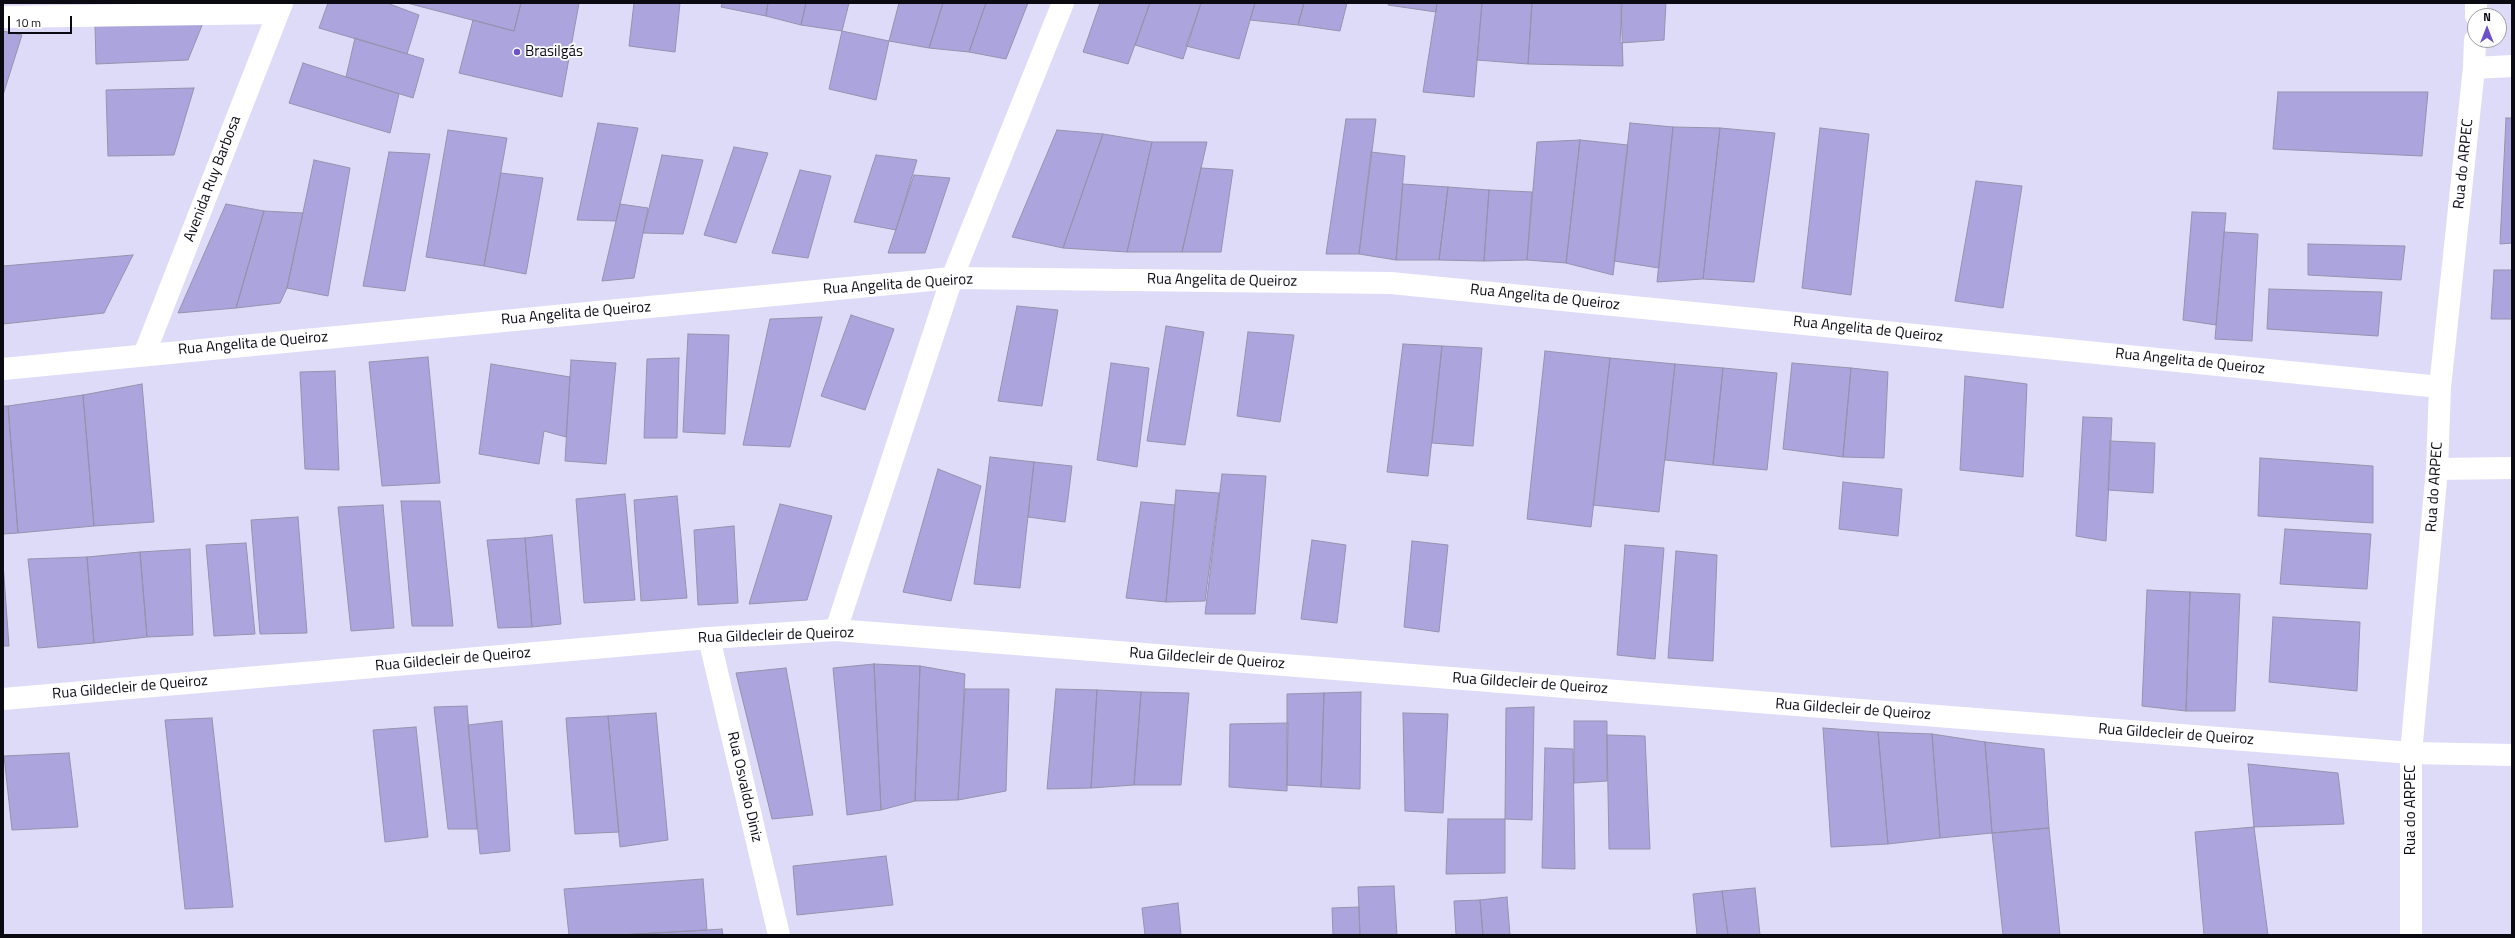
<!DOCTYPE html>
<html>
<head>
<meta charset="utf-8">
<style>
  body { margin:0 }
  #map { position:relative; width:2515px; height:938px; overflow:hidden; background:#dedbf9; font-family:"Titillium Web",sans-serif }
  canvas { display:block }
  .frame { position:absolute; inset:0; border:4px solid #0b0a13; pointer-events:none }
  .north { position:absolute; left:2467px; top:8px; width:40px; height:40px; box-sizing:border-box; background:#fff; border:1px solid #9d9da1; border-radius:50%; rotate:0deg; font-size:11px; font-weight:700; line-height:16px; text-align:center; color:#0b0a13 }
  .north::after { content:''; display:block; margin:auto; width:14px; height:18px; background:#6e50c9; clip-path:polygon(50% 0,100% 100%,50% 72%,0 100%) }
  .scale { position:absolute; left:8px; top:16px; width:64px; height:18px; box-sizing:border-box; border:2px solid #0b0a13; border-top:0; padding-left:5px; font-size:12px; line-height:14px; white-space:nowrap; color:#0b0a13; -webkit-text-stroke:3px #fff; paint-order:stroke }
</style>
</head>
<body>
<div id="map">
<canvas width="2515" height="938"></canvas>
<div class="frame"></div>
<div class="north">N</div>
<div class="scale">10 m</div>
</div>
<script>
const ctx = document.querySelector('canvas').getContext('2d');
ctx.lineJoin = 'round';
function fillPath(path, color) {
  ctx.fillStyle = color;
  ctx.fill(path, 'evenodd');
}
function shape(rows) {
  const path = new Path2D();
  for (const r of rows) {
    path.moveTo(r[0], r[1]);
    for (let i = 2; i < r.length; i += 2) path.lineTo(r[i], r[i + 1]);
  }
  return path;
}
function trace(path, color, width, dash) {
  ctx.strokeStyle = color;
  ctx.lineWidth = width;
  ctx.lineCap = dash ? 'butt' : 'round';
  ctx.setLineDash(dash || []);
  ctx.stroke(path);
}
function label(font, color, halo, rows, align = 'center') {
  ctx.font = font + ' "Titillium Web",sans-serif';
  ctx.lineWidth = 3.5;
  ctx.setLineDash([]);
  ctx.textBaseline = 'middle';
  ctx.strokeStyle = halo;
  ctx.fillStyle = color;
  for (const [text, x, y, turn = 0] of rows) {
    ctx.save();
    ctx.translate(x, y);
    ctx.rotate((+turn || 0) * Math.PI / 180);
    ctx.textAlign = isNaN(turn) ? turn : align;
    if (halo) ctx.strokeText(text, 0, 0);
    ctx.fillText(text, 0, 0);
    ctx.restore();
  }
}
const building = shape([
  [328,3,387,3,419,15,407,54,319,28,328,3],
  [407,3,521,3,514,31,407,3],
  [521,3,579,3,562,97,459,73,473,20,514,31,521,3],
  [634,3,680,3,675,52,629,46,634,3],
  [722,3,768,3,766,16,721,7,722,3],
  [768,3,806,3,801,25,766,16,768,3],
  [806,3,849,3,842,31,801,25,806,3],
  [899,3,943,3,929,48,889,41,899,3],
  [943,3,986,3,969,52,929,48,943,3],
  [986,3,1028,3,1006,59,969,52,986,3],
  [1100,3,1150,3,1128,64,1083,52,1100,3],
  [1150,3,1201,3,1183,59,1135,45,1150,3],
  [1201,3,1255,3,1239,59,1186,46,1201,3],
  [1255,3,1304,3,1298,25,1250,20,1255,3],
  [1304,3,1347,3,1340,31,1298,25,1304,3],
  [1389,3,1437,3,1436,12,1388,5,1389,3],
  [1437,3,1482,3,1474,97,1423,92,1437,3],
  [1482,3,1532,3,1528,64,1477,60,1482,3],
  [1532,3,1621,3,1623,66,1528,64,1532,3],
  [1622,3,1666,3,1664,40,1620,43,1622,3],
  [203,23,188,60,96,64,95,25,203,23],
  [3,31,22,35,3,95,3,31],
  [842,31,889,41,876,100,829,89,842,31],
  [355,38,424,59,413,98,346,77,355,38],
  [303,63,399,94,390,133,289,103,303,63],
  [194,88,174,155,108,156,106,90,194,88],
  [2278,92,2428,92,2422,156,2273,149,2278,92],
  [2506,118,2512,118,2512,243,2500,244,2506,118],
  [1346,119,1376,119,1359,254,1326,254,1346,119],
  [598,123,638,128,616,221,577,220,598,123],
  [1630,123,1673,127,1659,268,1614,261,1630,123],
  [1673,127,1720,128,1703,279,1657,282,1673,127],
  [1720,128,1775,133,1754,282,1703,279,1720,128],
  [1820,128,1869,134,1851,295,1802,288,1820,128],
  [448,130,507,138,484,266,426,257,448,130],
  [1057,130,1103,134,1063,248,1012,237,1057,130],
  [1103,134,1152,142,1127,252,1063,248,1103,134],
  [1580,140,1628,145,1613,275,1566,263,1580,140],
  [1580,140,1566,263,1527,260,1537,142,1580,140],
  [1152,142,1207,142,1182,252,1127,252,1152,142],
  [734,147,768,153,736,243,704,235,734,147],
  [389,152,430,154,405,291,363,286,389,152],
  [1371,152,1405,156,1396,260,1359,254,1371,152],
  [662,155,703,160,683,234,643,233,662,155],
  [876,155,917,160,896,230,854,222,876,155],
  [314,160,350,168,328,296,287,288,314,160],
  [1201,168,1233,170,1221,252,1182,252,1201,168],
  [800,170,831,176,808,258,772,253,800,170],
  [501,173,543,178,526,274,484,266,501,173],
  [914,175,950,178,925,253,888,253,914,175],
  [1976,181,2022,186,2003,308,1955,301,1976,181],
  [1403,184,1448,187,1439,260,1396,260,1403,184],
  [1448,187,1489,190,1484,261,1439,260,1448,187],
  [1489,190,1532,192,1527,260,1484,261,1489,190],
  [226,204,264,211,236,308,178,313,226,204],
  [620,204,648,208,634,278,602,281,620,204],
  [264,211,303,213,287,288,280,303,236,308,264,211],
  [2192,212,2226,213,2216,325,2183,320,2192,212],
  [2224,232,2258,234,2252,341,2215,339,2224,232],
  [2308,244,2405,246,2401,280,2308,275,2308,244],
  [133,255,104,313,3,324,3,266,133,255],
  [2494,270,2512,270,2512,319,2491,319,2494,270],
  [2269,289,2382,292,2378,336,2267,329,2269,289],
  [1017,306,1058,310,1042,406,998,401,1017,306],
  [851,315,894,329,865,410,821,396,851,315],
  [822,317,790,447,743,445,770,319,822,317],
  [1166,326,1204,332,1185,445,1147,441,1166,326],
  [1248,332,1294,335,1280,422,1237,416,1248,332],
  [688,334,729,335,725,434,683,432,688,334],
  [1403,344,1442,346,1428,476,1387,472,1403,344],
  [1442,346,1482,348,1473,446,1432,443,1442,346],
  [1545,351,1610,358,1591,527,1527,519,1545,351],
  [428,357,440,483,382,486,369,362,428,357],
  [679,358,677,438,644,438,647,359,679,358],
  [1610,358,1675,364,1659,512,1593,505,1610,358],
  [571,360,616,363,606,464,565,461,571,360],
  [1111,363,1149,368,1137,467,1097,460,1111,363],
  [1792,363,1851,368,1843,457,1783,449,1792,363],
  [491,364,570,377,566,437,544,431,539,464,479,454,491,364],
  [1675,364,1723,368,1713,465,1665,460,1675,364],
  [1723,368,1777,373,1767,470,1713,465,1723,368],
  [1851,368,1888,372,1884,458,1843,457,1851,368],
  [335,371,339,470,305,469,300,372,335,371],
  [1965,376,2027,384,2023,477,1960,470,1965,376],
  [142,384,154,522,94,526,83,395,142,384],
  [83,395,94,526,18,533,8,406,83,395],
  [3,406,8,406,18,533,3,534,3,406],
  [2083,417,2112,418,2106,541,2076,536,2083,417],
  [2110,441,2155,443,2153,493,2108,490,2110,441],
  [990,457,1034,462,1020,588,974,584,990,457],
  [2260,458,2373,466,2373,523,2258,516,2260,458],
  [1034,462,1072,466,1065,522,1028,517,1034,462],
  [938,469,981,486,951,601,903,592,938,469],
  [1222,474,1266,476,1255,614,1205,614,1222,474],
  [1843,482,1902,489,1898,536,1839,529,1843,482],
  [1176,490,1219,493,1205,601,1166,602,1176,490],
  [625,494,635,600,584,603,576,499,625,494],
  [677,496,687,598,641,601,634,500,677,496],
  [401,501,440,501,453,626,412,626,401,501],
  [1141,502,1175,505,1166,602,1126,598,1141,502],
  [780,504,832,516,807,600,749,604,780,504],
  [383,505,394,628,351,631,338,507,383,505],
  [298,517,307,633,260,634,251,520,298,517],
  [734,526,738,603,698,605,694,530,734,526],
  [2285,529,2371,534,2367,589,2280,584,2285,529],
  [552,535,561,624,532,627,525,538,552,535],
  [525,538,532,627,498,628,487,540,525,538],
  [1312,540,1346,545,1337,623,1301,619,1312,540],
  [1412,541,1448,545,1439,632,1404,627,1412,541],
  [246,543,255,634,214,636,206,545,246,543],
  [1625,545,1664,548,1655,659,1617,655,1625,545],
  [190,549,193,635,147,637,140,552,190,549],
  [1676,551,1717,555,1713,661,1668,658,1676,551],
  [140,552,147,637,94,643,87,557,140,552],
  [87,557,94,643,38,648,28,559,87,557],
  [3,563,9,646,3,646,3,563],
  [2147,590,2190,592,2186,711,2142,706,2147,590],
  [2190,592,2240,594,2235,711,2186,711,2190,592],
  [2273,617,2360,622,2357,691,2269,682,2273,617],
  [874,664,881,810,847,815,833,668,874,664],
  [874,664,920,666,915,801,881,810,874,664],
  [920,666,965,674,958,800,915,801,920,666],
  [786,668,813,815,772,819,736,673,786,668],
  [965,689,1009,689,1006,791,958,800,965,689],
  [1056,689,1097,690,1091,788,1047,789,1056,689],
  [1097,690,1141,692,1134,785,1091,788,1097,690],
  [1141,692,1189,693,1181,785,1134,785,1141,692],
  [1361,692,1360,789,1321,787,1324,693,1361,692],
  [1324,693,1321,787,1287,785,1287,694,1324,693],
  [467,706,477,829,448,829,434,707,467,706],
  [1534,707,1532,820,1505,819,1506,708,1534,707],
  [656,713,668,840,620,847,608,716,656,713],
  [1403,713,1448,714,1443,813,1405,811,1403,713],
  [608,716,619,832,575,834,566,718,608,716],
  [212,718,233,907,185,909,165,720,212,718],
  [502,721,510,851,480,854,468,725,502,721],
  [1574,721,1607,721,1607,781,1574,783,1574,721],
  [1288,723,1287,791,1229,787,1230,724,1288,723],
  [416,727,428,837,385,842,373,730,416,727],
  [1823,728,1878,732,1888,844,1831,847,1823,728],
  [1878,732,1932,734,1940,838,1888,844,1878,732],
  [1932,734,1985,742,1992,833,1940,838,1932,734],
  [1607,735,1645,736,1650,849,1609,849,1607,735],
  [1985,742,2044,749,2049,828,1992,833,1985,742],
  [1545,748,1573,749,1575,869,1542,868,1545,748],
  [69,753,78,827,12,830,4,756,69,753],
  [2248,764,2338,773,2344,824,2254,827,2248,764],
  [1448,819,1505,819,1505,873,1446,874,1448,819],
  [2254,827,2268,935,2204,935,2195,832,2254,827],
  [2049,828,2060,935,2003,935,1992,833,2049,828],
  [886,856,893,905,797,915,793,866,886,856],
  [703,879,707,930,620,935,569,935,564,889,703,879],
  [1394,886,1397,935,1360,935,1358,887,1394,886],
  [1755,888,1760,935,1728,935,1722,891,1755,888],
  [1722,891,1728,935,1697,935,1693,894,1722,891],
  [1507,897,1510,935,1483,935,1480,900,1507,897],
  [1480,900,1483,935,1456,935,1454,901,1480,900],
  [1178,903,1181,935,1145,935,1142,908,1178,903],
  [1359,907,1360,935,1333,935,1332,908,1359,907],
  [722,929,723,935,620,935,707,930,722,929]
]);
fillPath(building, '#aca5dd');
trace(building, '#9592ad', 1);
trace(shape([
  [2476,16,2476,3],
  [3,17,278,13],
  [2474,68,2512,66],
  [144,355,282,3],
  [3,369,952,278,1391,283,2440,387],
  [2437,469,2512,468],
  [836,630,952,278,1063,3],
  [709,638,779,935],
  [3,699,709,638,836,630,2411,753,2512,755],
  [2411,935,2411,753,2437,469,2440,387,2474,68,2475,40]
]), '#fff', 22);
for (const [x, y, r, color] of [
  [517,52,4,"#6e50c9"]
]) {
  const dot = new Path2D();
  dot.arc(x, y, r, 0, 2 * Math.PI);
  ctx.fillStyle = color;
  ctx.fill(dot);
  trace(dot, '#fff', 1.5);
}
label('15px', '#0b0a13', '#fff', [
  ["Brasilgás",525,52]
], 'left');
label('15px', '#0b0a13', '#fff', [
  ["Rua do ARPEC",2464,164,-84],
  ["Avenida Ruy Barbosa",213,179,-69],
  ["Rua Angelita de Queiroz",1222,281,1],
  ["Rua Angelita de Queiroz",898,285,-4],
  ["Rua Angelita de Queiroz",1545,298,6],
  ["Rua Angelita de Queiroz",576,314,-5],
  ["Rua Angelita de Queiroz",1868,330,6],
  ["Rua Angelita de Queiroz",253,344,-5],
  ["Rua Angelita de Queiroz",2190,362,6],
  ["Rua do ARPEC",2435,487,-86],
  ["Rua Gildecleir de Queiroz",776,636,-2],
  ["Rua Gildecleir de Queiroz",1207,659,4],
  ["Rua Gildecleir de Queiroz",453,660,-5],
  ["Rua Gildecleir de Queiroz",1530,684,4],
  ["Rua Gildecleir de Queiroz",130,688,-5],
  ["Rua Gildecleir de Queiroz",1853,710,4],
  ["Rua Gildecleir de Queiroz",2176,735,4],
  ["Rua Osvaldo Diniz",744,787,77],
  ["Rua do ARPEC",2411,810,-90]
]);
</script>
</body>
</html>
